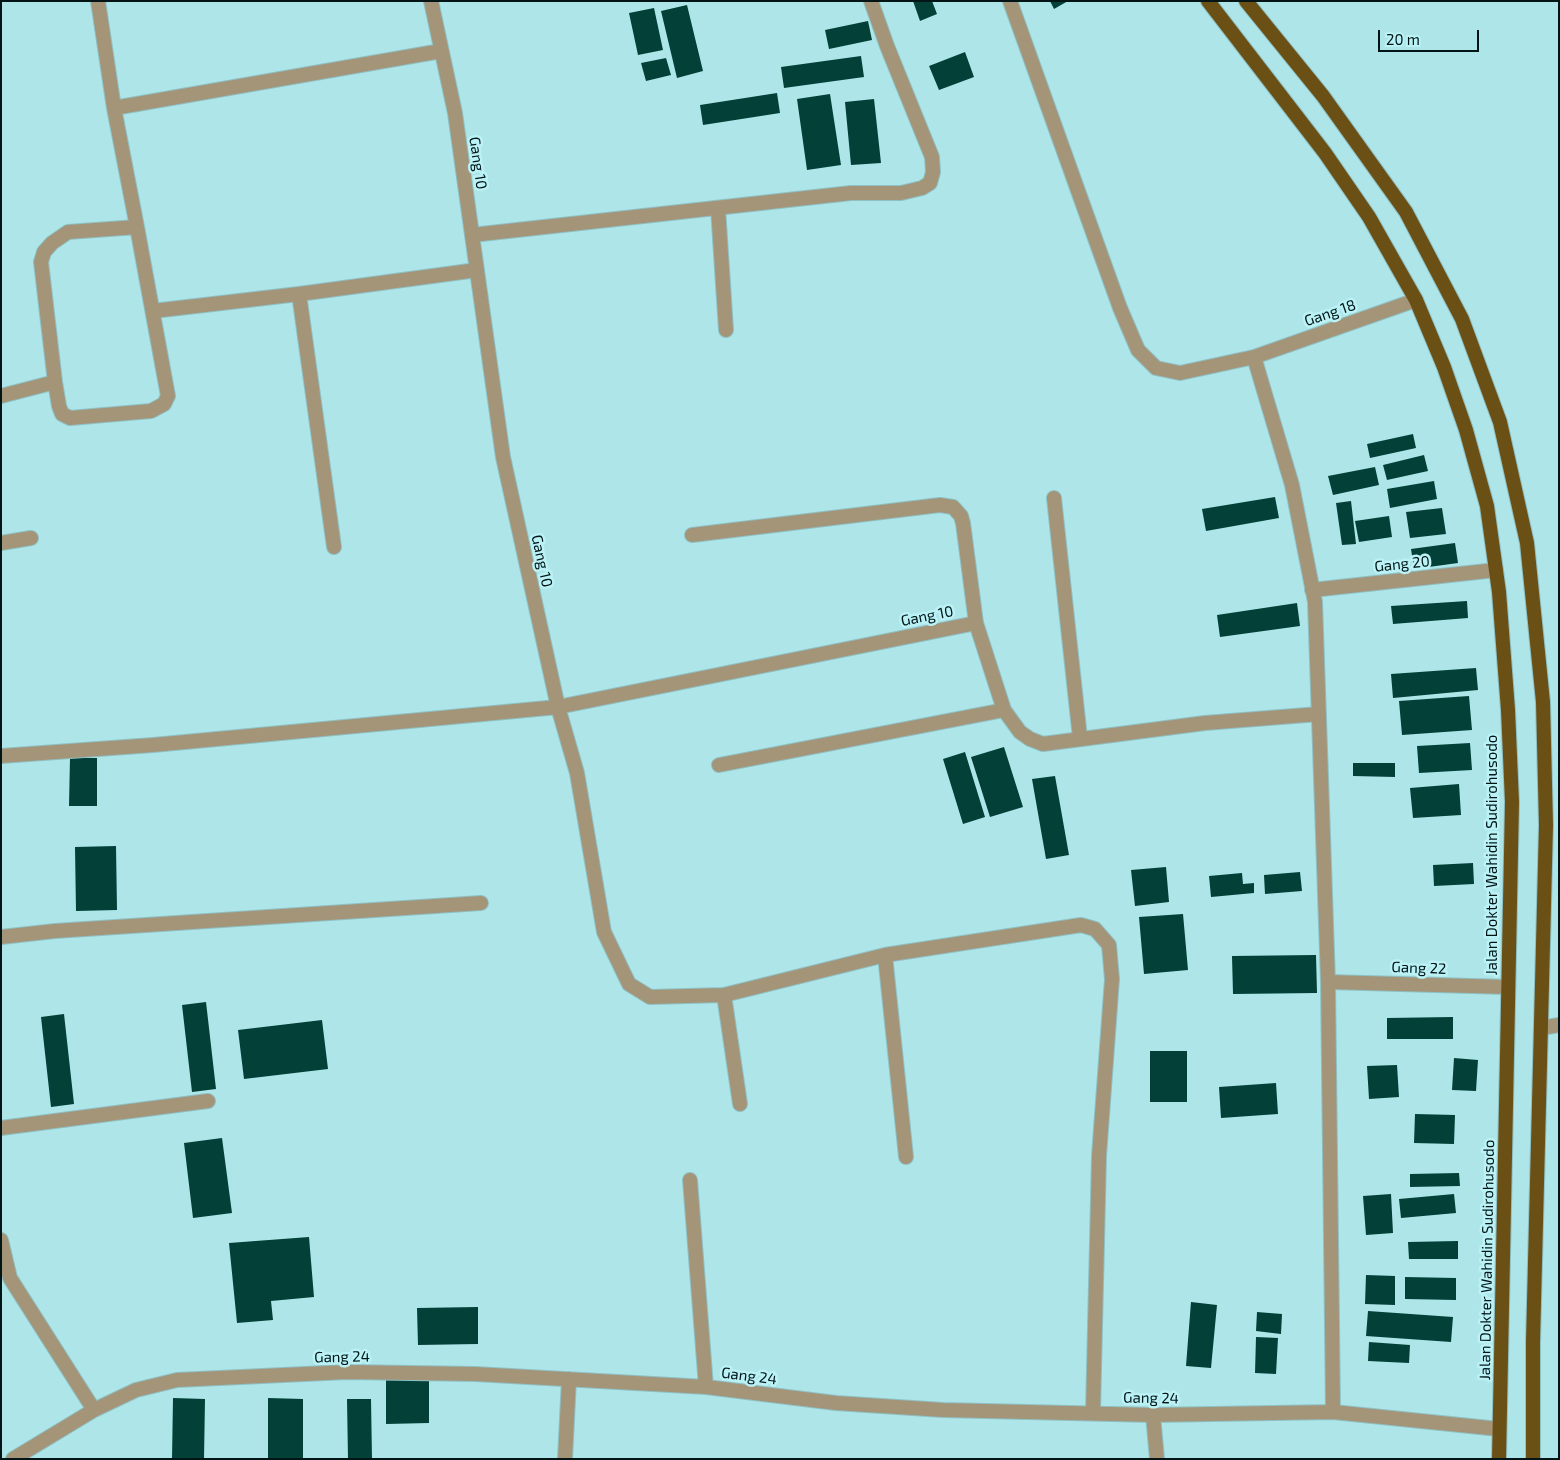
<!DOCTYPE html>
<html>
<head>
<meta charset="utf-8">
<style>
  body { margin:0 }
  #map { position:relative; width:1560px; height:1460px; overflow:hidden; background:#aee5e9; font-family:"Exo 2",sans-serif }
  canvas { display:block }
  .frame { position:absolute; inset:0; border:2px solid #011517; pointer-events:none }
  .scale { position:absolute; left:1378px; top:30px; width:101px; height:22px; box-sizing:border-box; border:2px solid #011517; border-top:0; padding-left:6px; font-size:15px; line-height:18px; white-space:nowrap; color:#011517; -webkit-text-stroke:4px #bbf2f6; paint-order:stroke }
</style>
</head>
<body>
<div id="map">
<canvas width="1560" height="1460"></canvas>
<div class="frame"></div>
<div class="scale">20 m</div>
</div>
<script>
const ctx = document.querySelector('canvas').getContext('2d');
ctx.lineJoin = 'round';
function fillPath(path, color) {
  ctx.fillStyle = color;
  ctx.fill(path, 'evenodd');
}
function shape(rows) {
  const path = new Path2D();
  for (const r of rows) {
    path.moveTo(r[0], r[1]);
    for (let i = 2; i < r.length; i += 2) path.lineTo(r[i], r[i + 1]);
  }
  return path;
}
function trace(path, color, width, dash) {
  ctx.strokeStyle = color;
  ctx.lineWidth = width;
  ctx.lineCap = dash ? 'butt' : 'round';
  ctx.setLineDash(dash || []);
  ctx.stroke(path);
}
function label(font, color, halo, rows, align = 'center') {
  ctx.font = font + ' "Exo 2",sans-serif';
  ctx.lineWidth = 5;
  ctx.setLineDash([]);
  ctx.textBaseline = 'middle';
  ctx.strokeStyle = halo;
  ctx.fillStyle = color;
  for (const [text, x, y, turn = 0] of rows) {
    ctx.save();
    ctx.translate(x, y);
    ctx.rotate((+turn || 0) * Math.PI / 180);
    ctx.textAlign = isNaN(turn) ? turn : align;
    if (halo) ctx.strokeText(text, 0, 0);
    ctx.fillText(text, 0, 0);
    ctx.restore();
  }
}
fillPath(shape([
  [913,1,932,1,937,14,920,21],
  [1050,1,1068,1,1054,9],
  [687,5,703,71,677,78,661,11],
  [654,8,663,50,638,55,629,13],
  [868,21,872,40,829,49,825,30],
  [965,52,974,77,939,90,929,66],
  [861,56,864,77,784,88,781,67],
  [666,58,671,75,646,81,641,63],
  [777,93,780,113,703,125,700,105],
  [830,94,841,165,807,170,797,99],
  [874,99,881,163,851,165,845,102],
  [1413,434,1416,448,1370,458,1367,444],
  [1424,455,1428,471,1387,480,1383,465],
  [1375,467,1379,485,1333,495,1328,476],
  [1434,481,1437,499,1390,508,1387,489],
  [1275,497,1279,518,1206,531,1202,509],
  [1351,501,1356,544,1342,545,1336,503],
  [1442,508,1446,534,1410,538,1406,512],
  [1389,516,1392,537,1359,542,1355,521],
  [1455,543,1458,563,1414,569,1411,549],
  [1467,601,1468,618,1393,624,1391,606],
  [1297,603,1300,626,1220,637,1217,615],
  [1476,668,1478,690,1393,698,1391,674],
  [1469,696,1472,730,1402,735,1399,701],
  [1470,743,1472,770,1419,773,1417,746],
  [1004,747,1023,807,990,817,971,757],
  [965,752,985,817,963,824,943,759],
  [70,758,97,758,97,806,69,806],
  [1353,763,1395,763,1395,777,1353,776],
  [1055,776,1069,855,1046,859,1032,779],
  [1459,784,1461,815,1413,818,1410,788],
  [116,846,117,910,76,911,75,847],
  [1473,863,1474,884,1434,886,1433,865],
  [1166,867,1169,902,1135,906,1131,870],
  [1300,872,1302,891,1265,894,1264,875],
  [1242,873,1243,884,1254,883,1254,893,1211,897,1209,876],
  [1183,914,1188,970,1144,974,1139,917],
  [1316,955,1317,993,1233,994,1232,956],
  [206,1002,216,1089,192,1092,182,1005],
  [64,1014,74,1104,51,1107,41,1017],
  [1453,1017,1453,1039,1387,1039,1387,1018],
  [322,1020,328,1069,244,1079,238,1030],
  [1150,1051,1187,1051,1187,1102,1150,1102],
  [1454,1058,1478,1060,1476,1091,1452,1090],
  [1397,1065,1399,1097,1369,1099,1367,1066],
  [1276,1083,1278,1114,1221,1118,1219,1087],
  [1415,1114,1455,1115,1454,1144,1414,1143],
  [222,1138,232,1213,193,1218,184,1143],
  [1459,1173,1460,1186,1410,1187,1410,1174],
  [1391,1194,1393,1233,1366,1235,1363,1196],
  [1454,1194,1456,1213,1401,1218,1399,1199],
  [309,1237,314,1297,271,1301,273,1320,237,1323,229,1243],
  [1458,1241,1458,1259,1409,1259,1408,1242],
  [1366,1275,1395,1276,1395,1305,1365,1304],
  [1405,1277,1456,1278,1456,1300,1405,1299],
  [1191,1302,1217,1305,1211,1368,1186,1366],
  [478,1307,478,1344,418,1345,417,1308],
  [1368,1311,1453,1317,1451,1342,1366,1336],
  [1257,1312,1282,1314,1281,1334,1256,1331],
  [1256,1337,1278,1338,1276,1374,1255,1373],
  [1369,1342,1410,1345,1409,1363,1368,1361],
  [386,1379,429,1379,429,1423,386,1424],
  [173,1398,205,1399,204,1459,172,1459],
  [268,1398,303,1399,303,1459,268,1459],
  [347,1399,371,1399,372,1459,348,1459]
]), '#024038');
const minor = shape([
  [98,1,114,108,137,227,68,232,52,243,44,252,41,262,55,382,59,406,62,414,70,418,151,411,164,404,168,396,137,227],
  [431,1,455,113,503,457,558,707,577,773,604,932,629,984,650,997,724,995,885,955,1081,925,1095,929,1109,945,1112,979,1099,1156,1093,1412],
  [1010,1,1120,308,1138,350,1156,368,1180,373,1254,357,1416,300],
  [114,108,441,51],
  [718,208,726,330],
  [472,235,851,193,901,193,922,188,930,183,933,172,932,157,887,46,871,1],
  [299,294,334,547],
  [153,311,299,294,477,270],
  [1254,357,1292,485,1315,602,1328,982,1333,1412],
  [1,396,55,382],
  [1054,498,1080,738],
  [692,535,940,505,953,507,961,516,963,523,976,623,1004,710,1020,732,1030,739,1043,744,1205,723,1319,714],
  [1,543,31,538],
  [1312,590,1496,570],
  [1,756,153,745,558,707,976,623],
  [719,765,1004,710],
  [1,937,55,931,481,903],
  [885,955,906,1157],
  [1328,982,1508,987],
  [724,995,740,1104],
  [1541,1028,1559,1025],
  [1,1128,208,1101],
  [690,1180,706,1387],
  [1,1240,10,1278,94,1410],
  [1153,1415,1157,1459],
  [13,1459,94,1410,136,1390,177,1380,347,1372,475,1374,706,1387,836,1403,943,1410,1153,1415,1333,1412,1499,1429],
  [565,1459,569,1379]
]);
const trunk = shape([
  [1208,1,1325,153,1369,217,1416,300,1444,367,1466,430,1487,506,1499,592,1508,710,1512,802,1499,1459],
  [1246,1,1323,96,1406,212,1462,319,1500,422,1527,543,1543,702,1546,825,1533,1342,1533,1459]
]);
trace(minor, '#8fc0c3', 16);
trace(trunk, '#8fc0c3', 16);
trace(minor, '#a49478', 14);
trace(trunk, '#6b5016', 14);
label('15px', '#011517', '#bbf2f6', [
  ["Gang 10",478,163,82],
  ["Gang 18",1330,313,-19],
  ["Gang 10",542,561,78],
  ["Gang 20",1402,564,-6],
  ["Gang 10",927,616,-11],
  ["Jalan Dokter Wahidin Sudirohusodo",1492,855,-90],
  ["Gang 22",1419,968,2],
  ["Jalan Dokter Wahidin Sudirohusodo",1487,1260,-89],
  ["Gang 24",342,1357,-1],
  ["Gang 24",749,1376,7],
  ["Gang 24",1151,1398,1]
]);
</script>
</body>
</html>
